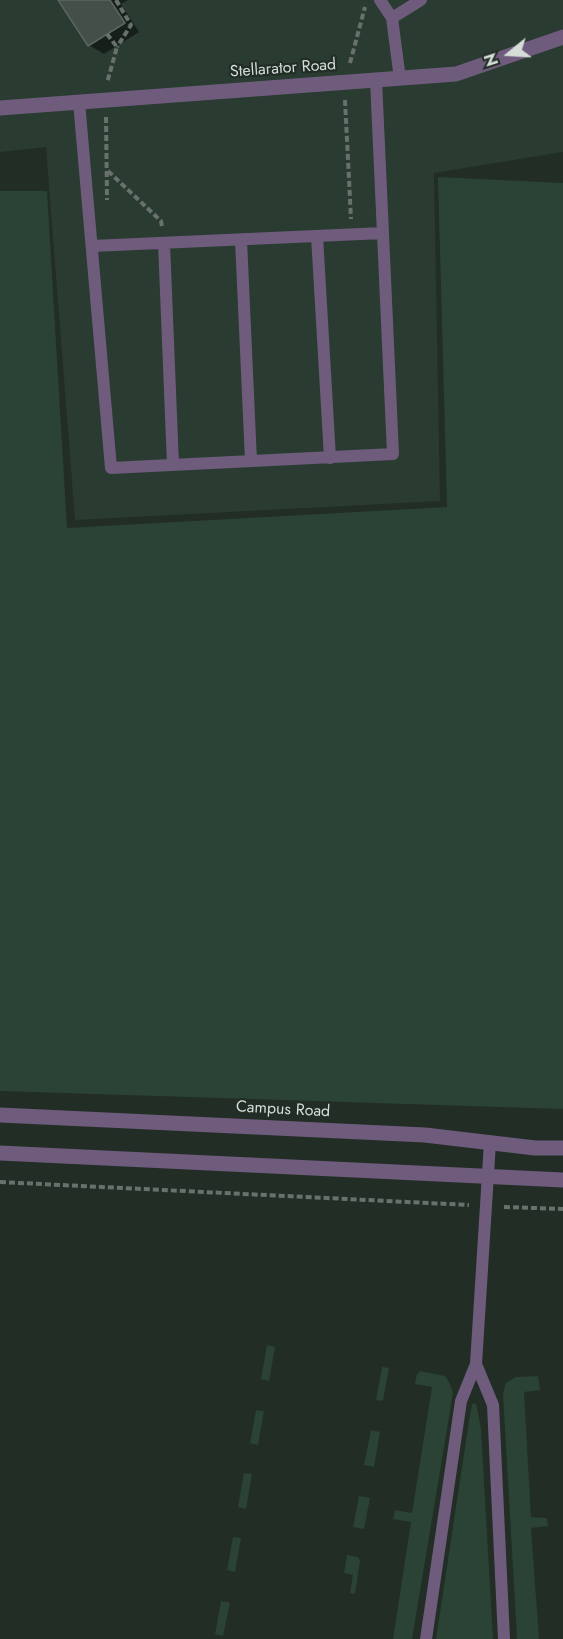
<!DOCTYPE html>
<html>
<head>
<meta charset="utf-8">
<style>
  body { margin:0 }
  #map { position:relative; width:563px; height:1639px; overflow:hidden; background:#222d26; font-family:Jost,sans-serif }
  canvas { display:block }
  .north { position:absolute; left:479px; top:24px; width:60px; height:60px; -webkit-text-stroke:4px #222d26; paint-order:stroke; rotate:252deg; font-size:16px; font-weight:700; line-height:24px; text-align:center; color:#d6ddd9 }
  .north::after { content:''; display:block; margin:auto; width:21px; height:27px; background:#d6ddd9; clip-path:polygon(50% 0,100% 100%,50% 72%,0 100%) }
</style>
</head>
<body>
<div id="map">
<canvas width="563" height="1639"></canvas>
<div class="north">N</div>
</div>
<script>
const ctx = document.querySelector('canvas').getContext('2d');
ctx.lineJoin = 'round';
function fillPath(path, color) {
  ctx.fillStyle = color;
  ctx.fill(path, 'evenodd');
}
function shape(rows) {
  const path = new Path2D();
  for (const r of rows) {
    path.moveTo(r[0], r[1]);
    for (let i = 2; i < r.length; i += 2) path.lineTo(r[i], r[i + 1]);
  }
  return path;
}
function trace(path, color, width, dash) {
  ctx.strokeStyle = color;
  ctx.lineWidth = width;
  ctx.lineCap = dash ? 'butt' : 'round';
  ctx.setLineDash(dash || []);
  ctx.stroke(path);
}
function label(font, color, halo, rows, align = 'center') {
  ctx.font = font + ' Jost,sans-serif';
  ctx.lineWidth = 4.5;
  ctx.setLineDash([]);
  ctx.textBaseline = 'middle';
  ctx.strokeStyle = halo;
  ctx.fillStyle = color;
  for (const [text, x, y, turn = 0] of rows) {
    ctx.save();
    ctx.translate(x, y);
    ctx.rotate((+turn || 0) * Math.PI / 180);
    ctx.textAlign = isNaN(turn) ? turn : align;
    if (halo) ctx.strokeText(text, 0, 0);
    ctx.fillText(text, 0, 0);
    ctx.restore();
  }
}
fillPath(shape([
  [0,0,563,0,563,152,434,173,440,501,75,520,46,147,0,152]
]), '#2a3b31');
fillPath(shape([
  [438,177,563,183,563,1109,0,1091,0,191,47,191,67,528,447,507],
  [267,1345,275,1347,269,1381,261,1379],
  [382,1367,389,1368,383,1401,376,1400],
  [420,1371,445,1376,450,1384,453,1393,412,1639,393,1639,411,1522,393,1519,395,1510,412,1513,432,1387,415,1384,417,1374],
  [538,1376,540,1390,524,1392,531,1517,547,1518,548,1526,531,1528,539,1639,517,1639,503,1393,506,1383,516,1377],
  [476,1403,481,1429,493,1639,436,1639,469,1421,472,1404],
  [256,1410,264,1411,258,1445,250,1443],
  [371,1430,380,1432,374,1467,364,1465],
  [244,1473,252,1474,246,1509,238,1507],
  [359,1496,370,1498,364,1529,353,1527],
  [233,1537,241,1538,235,1572,227,1570],
  [347,1555,358,1557,360,1561,355,1594,350,1593,353,1575,344,1573],
  [221,1601,230,1603,223,1636,215,1634]
]), '#2a4334');
fillPath(shape([
  [60,0,128,0,121,4,139,32,104,54,89,45]
]), '#0007');
const building = shape([
  [58,0,110,0,125,23,88,46,58,0]
]);
fillPath(building, '#434f48');
trace(building, '#5a665e', 1.5);
trace(shape([
  [116,0,131,25,117,47],
  [107,34,117,47,107,83],
  [350,63,365,7],
  [345,100,351,219],
  [106,117,107,200],
  [108,171,161,221,162,227],
  [0,1182,469,1205],
  [504,1207,563,1209]
]), '#68716b', 4, [6, 3]);
trace(shape([
  [380,0,392,18,400,79],
  [392,18,421,0],
  [79,102,111,468,393,454,376,80],
  [317,236,330,458],
  [241,240,251,461],
  [164,243,173,465],
  [92,246,383,233],
  [476,1364,493,1405,504,1639],
  [426,1639,461,1401,476,1364,490,1142]
]), '#6f5c7d', 12);
trace(shape([
  [0,108,456,74,563,37],
  [0,1115,425,1135,535,1148,563,1148],
  [0,1153,563,1180]
]), '#6f5c7d', 15);
label('16px', '#d6ddd9', '#222d26', [
  ["Stellarator Road",283,69,-4],
  ["Campus Road",283,1110,3]
]);
</script>
</body>
</html>
